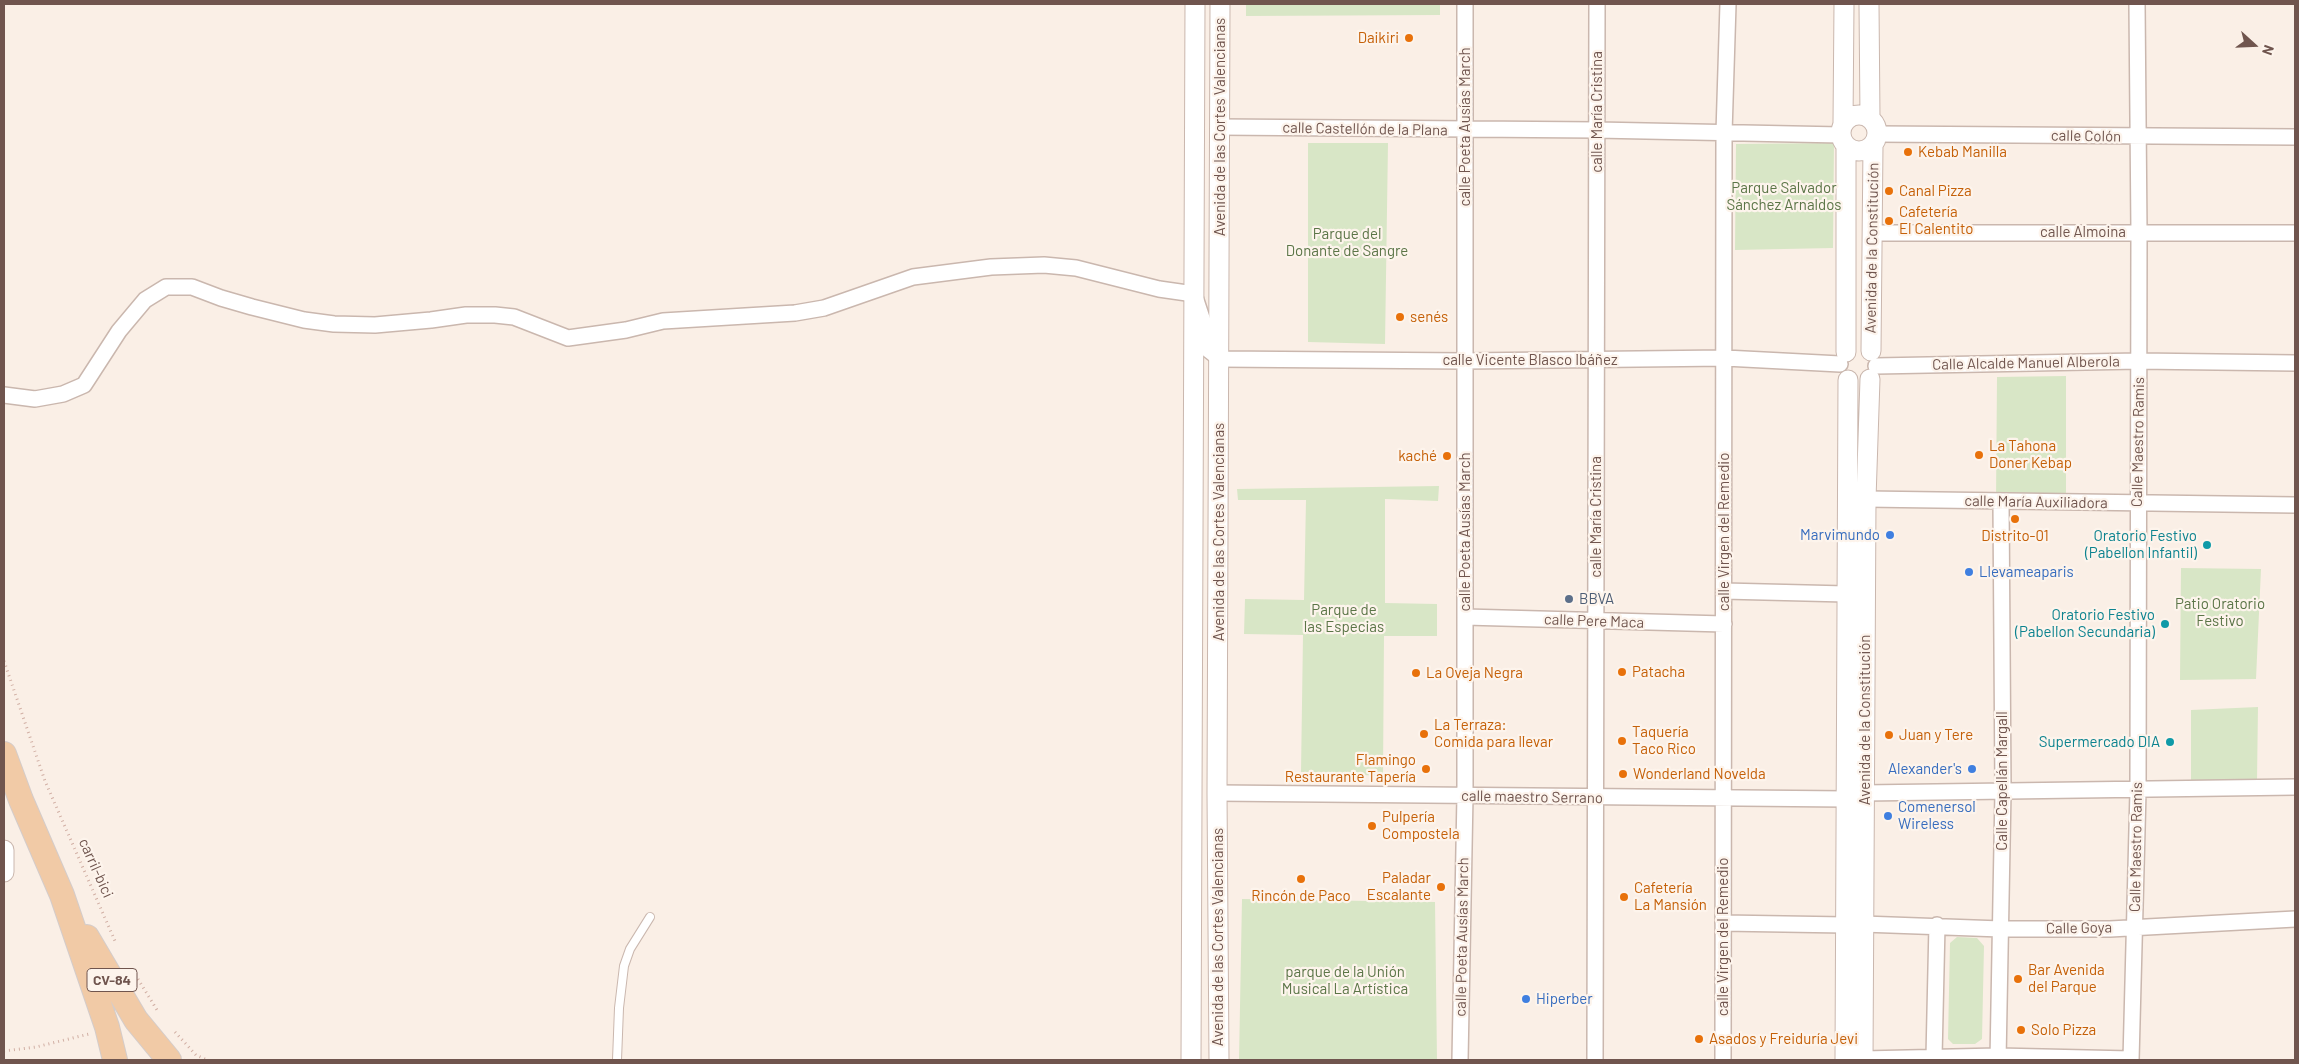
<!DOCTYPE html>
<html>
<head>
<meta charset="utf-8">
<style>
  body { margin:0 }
  #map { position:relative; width:2299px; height:1064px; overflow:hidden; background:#faefe6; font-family:Barlow,sans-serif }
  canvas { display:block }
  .frame { position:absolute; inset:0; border:5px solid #70554e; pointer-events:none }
  .north { position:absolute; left:2229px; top:20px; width:50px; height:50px; -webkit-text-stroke:4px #fdf4ec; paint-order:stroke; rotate:110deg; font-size:14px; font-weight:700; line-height:20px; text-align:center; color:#70554e }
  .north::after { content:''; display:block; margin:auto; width:18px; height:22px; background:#70554e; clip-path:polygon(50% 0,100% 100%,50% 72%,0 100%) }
</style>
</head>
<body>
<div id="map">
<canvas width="2299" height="1064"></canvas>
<div class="frame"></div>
<div class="north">N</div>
</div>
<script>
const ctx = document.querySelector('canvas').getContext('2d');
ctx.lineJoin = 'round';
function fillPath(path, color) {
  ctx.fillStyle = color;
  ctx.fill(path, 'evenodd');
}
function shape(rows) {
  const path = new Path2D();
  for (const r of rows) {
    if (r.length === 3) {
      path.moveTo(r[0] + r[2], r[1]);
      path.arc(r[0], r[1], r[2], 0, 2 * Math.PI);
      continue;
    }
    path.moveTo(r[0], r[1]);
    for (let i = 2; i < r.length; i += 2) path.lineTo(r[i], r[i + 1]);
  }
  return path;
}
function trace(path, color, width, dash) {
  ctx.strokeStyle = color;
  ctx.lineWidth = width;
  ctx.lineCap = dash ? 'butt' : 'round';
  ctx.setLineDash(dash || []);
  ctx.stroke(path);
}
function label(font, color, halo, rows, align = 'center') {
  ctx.font = font + ' Barlow,sans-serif';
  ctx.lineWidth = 4.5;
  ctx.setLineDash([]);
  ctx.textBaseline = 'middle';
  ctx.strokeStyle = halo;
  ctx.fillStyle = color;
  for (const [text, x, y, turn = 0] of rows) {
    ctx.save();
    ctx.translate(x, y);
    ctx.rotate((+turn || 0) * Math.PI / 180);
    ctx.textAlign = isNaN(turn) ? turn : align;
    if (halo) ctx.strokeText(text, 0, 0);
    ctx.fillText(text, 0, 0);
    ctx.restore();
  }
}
fillPath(shape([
  [1246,4,1440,4,1440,15,1246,16],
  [1308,143,1388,143,1385,344,1308,342],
  [1834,143,1833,248,1735,250,1736,144],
  [2066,376,2066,501,1996,501,1997,377],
  [1439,486,1438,501,1385,499,1385,603,1437,604,1437,636,1384,636,1383,776,1301,772,1303,635,1244,634,1245,599,1304,600,1306,500,1238,500,1237,489],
  [2181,568,2261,569,2256,679,2180,680],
  [2258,707,2257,780,2191,780,2191,710],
  [1242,899,1435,902,1437,1060,1239,1060],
  [1957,937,1977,938,1984,946,1982,1039,1975,1044,1953,1044,1948,1039,1950,943]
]), '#d8e6c6');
const service = shape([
  [617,1060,619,1008,624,966,630,949,650,917]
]);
const minor = shape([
  [1219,127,1597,130,1841,135],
  [1877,134,2295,137],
  [1871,233,2295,233],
  [1876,366,2138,361,2295,363],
  [4,395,35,399,63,394,84,385,119,331,145,300,166,287,192,287,221,298,252,307,304,320,334,324,375,325,431,320,466,315,495,315,514,317,568,338,626,330,663,321,795,313,824,308,913,277,991,267,1044,265,1076,268,1159,289,1194,294,1203,321,1206,348,1220,359,1465,361,1725,358,1840,364],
  [1866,499,2295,505],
  [1724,591,1846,594],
  [1465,617,1724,624],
  [1217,793,1846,799],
  [1864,793,2295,787],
  [1723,923,1845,925],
  [1863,924,2001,929,2110,929,2295,919],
  [1934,1057,1937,925],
  [1863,1059,1998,1056,2131,1059],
  [1460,1060,1465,795,1465,4],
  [1595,1060,1597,4],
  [1723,1060,1724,133,1728,4],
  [1998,1060,2003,791,2001,502],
  [2131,1060,2138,791,2139,232,2137,4]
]);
const tertiary = shape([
  [1869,4,1870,118],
  [1859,133,18],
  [1843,123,1844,4],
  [1846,146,1846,352],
  [1871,351,1873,145],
  [4,850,4,872],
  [1191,1060,1195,4],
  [1219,1060,1217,793,1220,4],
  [1845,1060,1848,380],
  [1863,1060,1866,499,1870,379]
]);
const primary = shape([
  [4,754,21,800,62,895,107,1027,115,1060],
  [87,937,136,1020,169,1060]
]);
trace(service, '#cab7ae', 10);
trace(minor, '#cab7ae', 18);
trace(tertiary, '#cab7ae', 21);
trace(primary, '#d4ccca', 26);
trace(shape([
  [4,661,45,781,115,941],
  [138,979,157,1010],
  [175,1032,196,1055,207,1060],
  [4,1051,36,1047,89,1034]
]), '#d1afa4', 3, [1, 4]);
trace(service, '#fff', 8);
trace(minor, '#fff', 15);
trace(tertiary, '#fff', 19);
trace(primary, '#f1caa6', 24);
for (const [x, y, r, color] of [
  [1409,38,5,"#e8710a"],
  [1908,152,5,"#e8710a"],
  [1889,191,5,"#e8710a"],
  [1889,221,5,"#e8710a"],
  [1400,317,5,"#e8710a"],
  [1979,455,5,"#e8710a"],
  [1447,456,5,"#e8710a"],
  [2015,519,5,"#e8710a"],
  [1890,535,5,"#3f7fe0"],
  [2207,545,5,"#0f9aa8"],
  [1969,572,5,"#3f7fe0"],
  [1569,599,5,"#5c6f8a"],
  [2165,624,5,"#0f9aa8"],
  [1622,672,5,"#e8710a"],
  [1416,673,5,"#e8710a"],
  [1424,734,5,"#e8710a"],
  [1889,735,5,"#e8710a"],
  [1622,741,5,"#e8710a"],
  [2170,742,5,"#0f9aa8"],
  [1426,769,5,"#e8710a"],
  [1972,769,5,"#3f7fe0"],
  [1623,774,5,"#e8710a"],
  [1888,816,5,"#3f7fe0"],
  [1372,826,5,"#e8710a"],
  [1301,879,5,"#e8710a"],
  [1441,887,5,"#e8710a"],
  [1624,897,5,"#e8710a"],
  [2018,979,5,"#e8710a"],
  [1526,999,5,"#3f7fe0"],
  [2021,1030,5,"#e8710a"],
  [1699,1039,5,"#e8710a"]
]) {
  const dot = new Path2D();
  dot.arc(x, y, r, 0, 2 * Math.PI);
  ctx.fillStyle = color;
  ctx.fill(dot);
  trace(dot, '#fdf4ec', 2);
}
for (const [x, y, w] of [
  [112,980,50]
]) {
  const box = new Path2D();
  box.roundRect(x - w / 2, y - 11.5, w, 23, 4);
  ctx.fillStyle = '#fdf4ec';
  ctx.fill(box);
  trace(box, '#70554e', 1);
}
label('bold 14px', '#70554e', null, [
  ["CV-84",112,980]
]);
label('15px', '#c56008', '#fdf4ec', [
  ["Daikiri",1399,38,"right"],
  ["Kebab Manilla",1918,152],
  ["Canal Pizza",1899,191],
  ["Cafetería",1899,212],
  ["El Calentito",1899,229],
  ["senés",1410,317],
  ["La Tahona",1989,446],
  ["Doner Kebap",1989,463],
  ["kaché",1437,456,"right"],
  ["Distrito-01",2015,536,"center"],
  ["Patacha",1632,672],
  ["La Oveja Negra",1426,673],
  ["La Terraza:",1434,725],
  ["Comida para llevar",1434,742],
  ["Taquería",1632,732],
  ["Taco Rico",1632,749],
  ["Juan y Tere",1899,735],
  ["Flamingo",1416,760,"right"],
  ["Restaurante Tapería",1416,777,"right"],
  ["Wonderland Novelda",1633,774],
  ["Pulpería",1382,817],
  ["Compostela",1382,834],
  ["Paladar",1431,878,"right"],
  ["Escalante",1431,895,"right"],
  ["Cafetería",1634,888],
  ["La Mansión",1634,905],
  ["Rincón de Paco",1301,896,"center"],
  ["Bar Avenida",2028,970],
  ["del Parque",2028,987],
  ["Solo Pizza",2031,1030],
  ["Asados y Freiduría Jevi",1709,1039]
], 'left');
label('15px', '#70554e', '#fdf4ec', [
  ["calle María Cristina",1597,112,-90],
  ["Avenida de las Cortes Valencianas",1220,127,-90],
  ["calle Poeta Ausías March",1465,127,-90],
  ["calle Castellón de la Plana",1365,129,1],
  ["calle Colón",2086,136,1],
  ["calle Almoina",2083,232],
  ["Avenida de la Constitución",1872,248,-89],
  ["calle Vicente Blasco Ibáñez",1530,360],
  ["Calle Alcalde Manuel Alberola",2026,363,-1],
  ["Calle Maestro Ramis",2138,442,-89],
  ["calle María Auxiliadora",2036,502,1],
  ["calle María Cristina",1596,517,-90],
  ["Avenida de las Cortes Valencianas",1219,532,-90],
  ["calle Poeta Ausías March",1465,532,-90],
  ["calle Virgen del Remedio",1724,532,-90],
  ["calle Pere Maca",1594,621,2],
  ["Avenida de la Constitución",1865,720,-90],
  ["Calle Capellán Margall",2002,781,-90],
  ["calle maestro Serrano",1532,797,1],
  ["Calle Maestro Ramis",2136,847,-89],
  ["carril-bici",96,868,66],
  ["Calle Goya",2079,928,-1],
  ["Avenida de las Cortes Valencianas",1218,937,-90],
  ["calle Poeta Ausías March",1462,937,-89],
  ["calle Virgen del Remedio",1723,937,-90]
]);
label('15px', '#5b7547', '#fdf4ec', [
  ["Parque Salvador",1784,188],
  ["Sánchez Arnaldos",1784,205],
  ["Parque del",1347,234],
  ["Donante de Sangre",1347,251],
  ["Patio Oratorio",2220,604],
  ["Festivo",2220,621],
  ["Parque de",1344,610],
  ["las Especias",1344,627],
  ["parque de la Unión",1345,972],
  ["Musical La Artística",1345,989]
]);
label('15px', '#366cbe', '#fdf4ec', [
  ["Marvimundo",1880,535,"right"],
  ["Llevameaparis",1979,572],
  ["Alexander's",1962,769,"right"],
  ["Comenersol",1898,807],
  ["Wireless",1898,824],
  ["Hiperber",1536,999]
], 'left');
label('15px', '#0d838f', '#fdf4ec', [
  ["Oratorio Festivo",2197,536],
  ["(Pabellon Infantil)",2197,553],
  ["Oratorio Festivo",2155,615],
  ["(Pabellon Secundaria)",2155,632],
  ["Supermercado DIA",2160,742]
], 'right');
label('15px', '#4e5e75', '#fdf4ec', [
  ["BBVA",1579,599]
], 'left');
</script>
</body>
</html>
